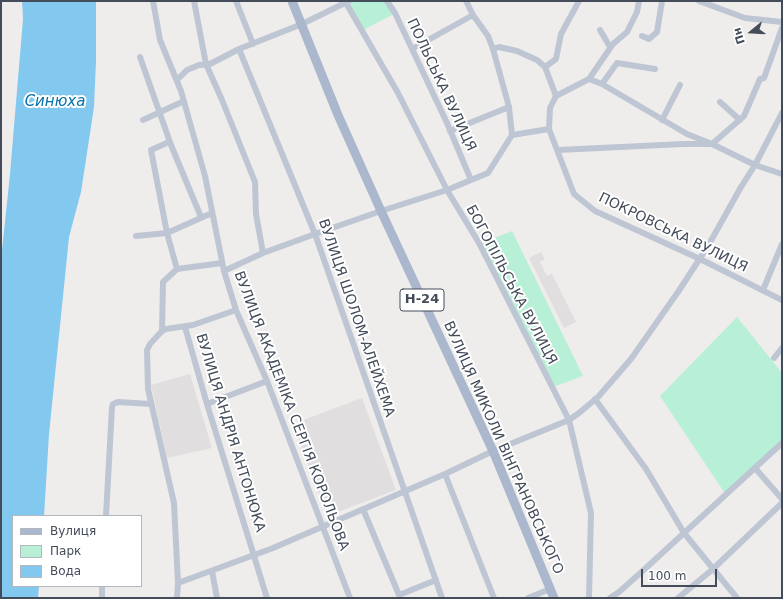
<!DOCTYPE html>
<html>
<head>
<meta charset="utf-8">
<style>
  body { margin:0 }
  #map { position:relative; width:783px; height:599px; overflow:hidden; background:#efedec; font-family:"DejaVu Sans",sans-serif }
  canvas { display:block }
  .frame { position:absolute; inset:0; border:2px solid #444c5a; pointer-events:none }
  .legend { position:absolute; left:12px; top:515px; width:130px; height:72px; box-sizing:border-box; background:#fff; border:1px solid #b4b7bd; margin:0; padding:5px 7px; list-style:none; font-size:12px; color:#444c5a }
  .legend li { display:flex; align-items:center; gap:8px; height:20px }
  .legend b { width:20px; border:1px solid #b4b7bd }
  .north { position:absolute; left:731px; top:12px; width:40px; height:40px; -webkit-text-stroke:3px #fff; paint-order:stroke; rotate:252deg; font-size:11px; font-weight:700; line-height:16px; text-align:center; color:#444c5a }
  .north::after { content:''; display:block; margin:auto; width:14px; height:18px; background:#444c5a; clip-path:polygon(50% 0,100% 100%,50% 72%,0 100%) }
  .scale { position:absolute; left:641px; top:569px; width:76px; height:18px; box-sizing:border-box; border:2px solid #444c5a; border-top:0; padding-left:5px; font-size:12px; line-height:14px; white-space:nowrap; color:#444c5a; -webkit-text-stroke:3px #fff; paint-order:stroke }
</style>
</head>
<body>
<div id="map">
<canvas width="783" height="599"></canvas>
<div class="frame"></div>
<ul class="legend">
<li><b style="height:5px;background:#aab7cd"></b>Вулиця</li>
<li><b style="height:11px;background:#b7f0d6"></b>Парк</li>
<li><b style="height:11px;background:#83c8ef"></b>Вода</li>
</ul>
<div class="north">Пн</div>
<div class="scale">100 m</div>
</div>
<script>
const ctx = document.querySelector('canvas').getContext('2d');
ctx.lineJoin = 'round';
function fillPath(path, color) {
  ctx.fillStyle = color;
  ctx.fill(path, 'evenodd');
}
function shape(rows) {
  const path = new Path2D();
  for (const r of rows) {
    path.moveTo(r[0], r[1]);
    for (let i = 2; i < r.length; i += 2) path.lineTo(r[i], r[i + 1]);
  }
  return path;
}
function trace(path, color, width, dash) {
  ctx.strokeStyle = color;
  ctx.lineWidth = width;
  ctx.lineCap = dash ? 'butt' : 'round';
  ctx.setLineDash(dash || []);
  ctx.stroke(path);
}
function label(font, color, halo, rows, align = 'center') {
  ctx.font = font + ' "DejaVu Sans",sans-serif';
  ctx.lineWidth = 4;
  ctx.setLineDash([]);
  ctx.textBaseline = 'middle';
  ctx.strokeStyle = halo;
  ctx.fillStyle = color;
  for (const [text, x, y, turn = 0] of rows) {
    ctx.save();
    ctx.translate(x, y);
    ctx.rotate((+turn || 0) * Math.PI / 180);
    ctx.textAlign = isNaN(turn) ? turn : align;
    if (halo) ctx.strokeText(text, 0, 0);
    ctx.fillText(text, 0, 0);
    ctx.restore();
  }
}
fillPath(shape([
  [541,252,545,259,540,262,547,276,552,274,576,322,564,328,529,258],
  [190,374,212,448,167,458,151,385],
  [362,398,396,490,327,516,293,424]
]), '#e0dede');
fillPath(shape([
  [353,1,386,1,394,14,363,30,348,4],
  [512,231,583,376,553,387,480,244],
  [737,317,782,373,782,442,726,495,660,396]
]), '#b7f0d6');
fillPath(shape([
  [22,1,96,1,96,61,94,107,81,192,69,237,49,434,44,516,13,516,13,586,39,586,38,598,1,598,1,260,10,174,23,19]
]), '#83c8ef');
trace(shape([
  [153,1,160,40,181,91,205,176,224,271,236,310,267,381,350,598],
  [194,1,206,64,222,100,255,182,256,214,263,253],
  [236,1,253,44],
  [387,1,395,13,447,123,471,180],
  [466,1,473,15,488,36,493,49,509,107,512,135],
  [699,1,745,18,782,22],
  [346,3,398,93,447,190,479,243,569,420,591,513,589,598],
  [600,30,610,47],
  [642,36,649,39,657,32,662,1],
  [239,49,315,234,442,598],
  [412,49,473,15],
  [493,49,499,47,517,51,537,60,545,67,556,96],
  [140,57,171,145,201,217],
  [545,67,556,59,561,34,579,1],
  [589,79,602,84,687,134,712,144,755,165,782,174],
  [177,80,187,70,199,65,210,64,239,49,302,24,349,1],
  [602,84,617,63,655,69],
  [556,96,589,79,613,44,627,32,637,12,639,1],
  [720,102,740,120],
  [143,120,184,101],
  [662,120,680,85],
  [549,129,550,108,556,96],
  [450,131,509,107],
  [512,135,549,129,574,194,595,211,700,259,782,300],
  [169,142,151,150,167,233,177,269],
  [558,150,683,144,712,144,744,116,760,79,764,78,782,28],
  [136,236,167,233,212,213],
  [224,271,263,253,315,234,381,211,447,190,488,173,512,135],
  [763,290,782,244],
  [185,327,207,404,267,598],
  [162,331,163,282,177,269,222,263],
  [774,358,782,348],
  [595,399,646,469,684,533,737,598],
  [207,404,267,381],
  [755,468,782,499],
  [445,474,494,598],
  [363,509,399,595,436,580],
  [106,516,112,407,113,404,118,402,151,404],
  [212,571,217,598],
  [178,583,273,548,445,474,493,451,569,420,579,413,598,397,631,359,678,292,708,246,741,187,755,165,782,113],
  [102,598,102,586],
  [177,598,178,583,174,503,148,389,147,350,150,344,162,331,166,329,193,325,236,310],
  [528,598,550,589],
  [610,598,619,592,647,567,782,443],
  [678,598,713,569,782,503]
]), '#bfc6d3', 6);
trace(shape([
  [292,1,338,115,381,211,493,451,554,598]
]), '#aab7cd', 9);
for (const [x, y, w] of [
  [422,300,44]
]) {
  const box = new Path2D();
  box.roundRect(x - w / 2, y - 11, w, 22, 3);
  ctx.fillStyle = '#fff';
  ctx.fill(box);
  trace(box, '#444c5a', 1);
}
label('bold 13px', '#444c5a', null, [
  ["Н-24",422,300]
]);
label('14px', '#444c5a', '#fff', [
  ["ПОЛЬСЬКА ВУЛИЦЯ",441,85,65],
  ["ПОКРОВСЬКА ВУЛИЦЯ",673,233,26],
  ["БОГОПІЛЬСЬКА ВУЛИЦЯ",511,285,62],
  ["ВУЛИЦЯ ШОЛОМ-АЛЕЙХЕМА",356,318,71],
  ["ВУЛИЦЯ АКАДЕМІКА СЕРГІЯ КОРОЛЬОВА",291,411,69],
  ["ВУЛИЦЯ АНДРІЯ АНТОНЮКА",230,433,73],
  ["ВУЛИЦЯ МИКОЛИ ВІНГРАНОВСЬКОГО",503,448,66]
]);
label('italic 15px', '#0670ab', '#fff', [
  ["Синюха",55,102]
]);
</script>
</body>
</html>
